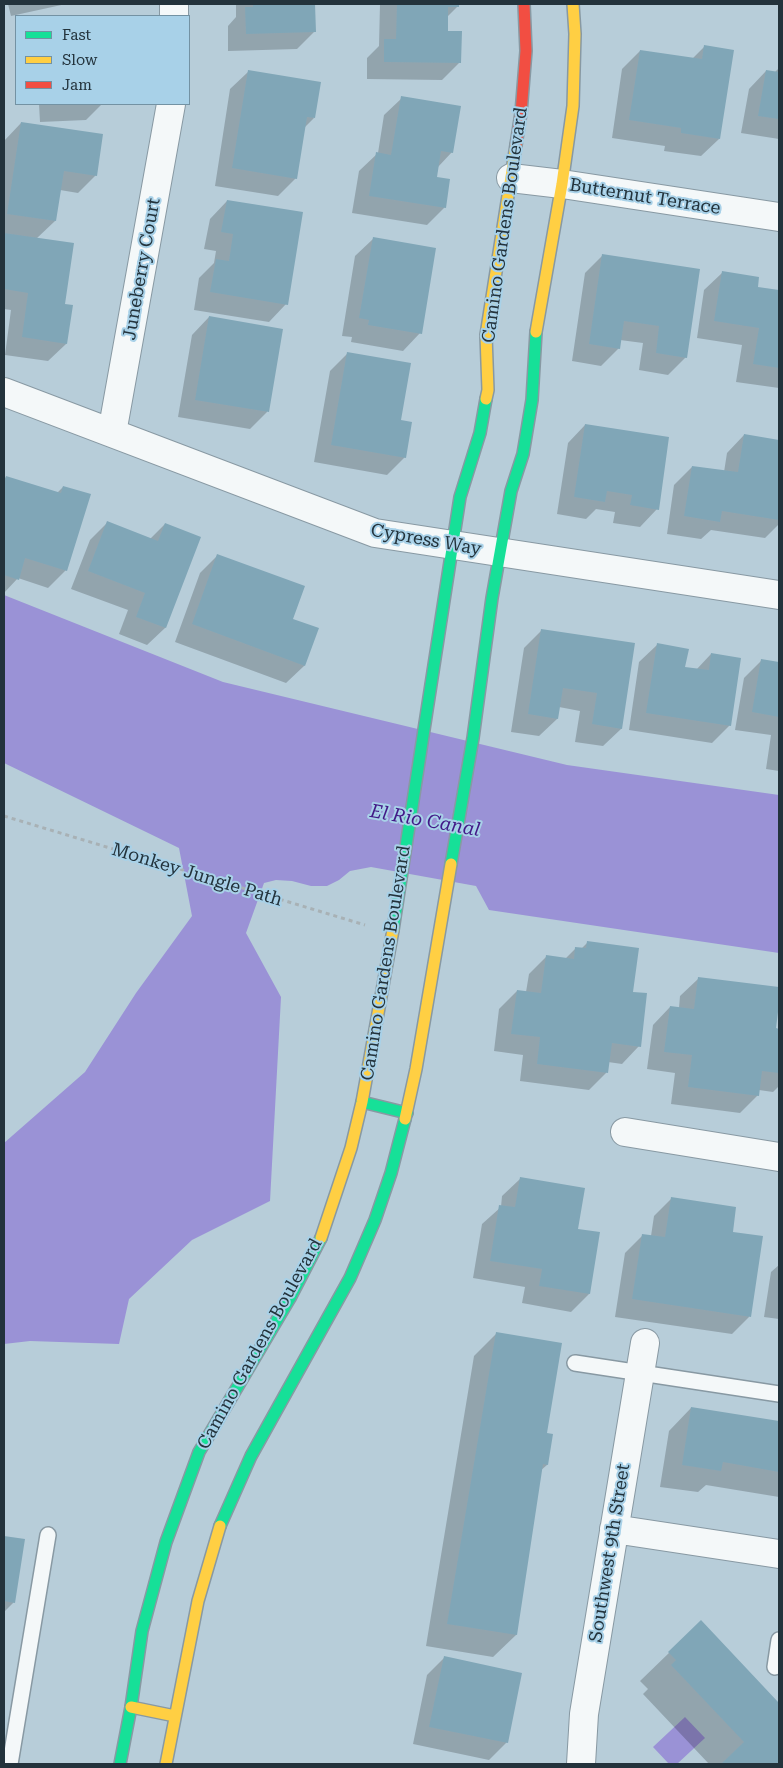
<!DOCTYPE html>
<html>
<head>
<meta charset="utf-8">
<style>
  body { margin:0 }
  #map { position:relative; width:783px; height:1768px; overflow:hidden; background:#b7cdd9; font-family:"Roboto Serif",serif }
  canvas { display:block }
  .frame { position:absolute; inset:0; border:5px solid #23333c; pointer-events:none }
  .legend { position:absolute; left:15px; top:15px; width:175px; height:90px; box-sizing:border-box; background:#a8d1e8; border:1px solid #7392a3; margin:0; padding:6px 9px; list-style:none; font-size:15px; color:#23333c }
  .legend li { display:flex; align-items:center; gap:10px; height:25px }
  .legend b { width:25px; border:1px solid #7392a3 }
</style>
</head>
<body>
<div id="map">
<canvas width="783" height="1768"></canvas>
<div class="frame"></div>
<ul class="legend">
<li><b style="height:6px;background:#16e098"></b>Fast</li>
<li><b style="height:6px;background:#ffcf43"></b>Slow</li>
<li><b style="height:6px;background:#f24e42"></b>Jam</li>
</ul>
</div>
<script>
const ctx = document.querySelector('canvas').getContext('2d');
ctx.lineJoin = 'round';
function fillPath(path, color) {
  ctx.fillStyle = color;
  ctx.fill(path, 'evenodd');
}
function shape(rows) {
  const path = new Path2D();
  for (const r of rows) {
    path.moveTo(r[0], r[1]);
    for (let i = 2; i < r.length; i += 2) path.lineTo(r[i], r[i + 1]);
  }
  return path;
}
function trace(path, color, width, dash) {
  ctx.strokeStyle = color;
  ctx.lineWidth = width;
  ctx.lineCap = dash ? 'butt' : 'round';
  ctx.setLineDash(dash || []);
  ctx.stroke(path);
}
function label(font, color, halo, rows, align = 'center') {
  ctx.font = font + ' "Roboto Serif",serif';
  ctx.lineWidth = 4;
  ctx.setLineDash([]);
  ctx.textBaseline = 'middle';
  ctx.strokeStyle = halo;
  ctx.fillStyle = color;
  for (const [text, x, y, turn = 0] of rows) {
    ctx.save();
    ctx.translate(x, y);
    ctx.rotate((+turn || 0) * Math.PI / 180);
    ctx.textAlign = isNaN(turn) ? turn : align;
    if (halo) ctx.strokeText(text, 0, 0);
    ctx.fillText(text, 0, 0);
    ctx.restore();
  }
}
fillPath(shape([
  [4,595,223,682,567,765,779,795,779,953,489,910,476,886,371,867,350,871,339,880,327,886,311,886,292,881,276,880,264,883,246,933,281,997,270,1201,192,1240,129,1299,119,1344,30,1341,4,1344,4,1143,85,1072,136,993,192,916,179,848,4,763],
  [685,1717,705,1738,677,1764,669,1764,653,1747]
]), '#9a92d6');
fillPath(shape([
  [8,4,66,4,11,16],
  [236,4,314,4,315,31,297,49,228,51,228,26,236,17],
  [380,4,458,4,458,6,447,17,447,33,460,62,442,80,367,79,367,58,379,46],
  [704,47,719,139,701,156,664,151,665,146,612,138,622,69,640,51,692,59],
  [779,68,779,139,741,133,749,89,766,71,774,73],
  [248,72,314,118,304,128,296,178,278,196,215,186,230,89],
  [402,98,452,152,438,167,436,178,445,207,427,225,352,213,359,171,378,153,384,115],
  [39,104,102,104,86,120,40,122],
  [21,123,96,175,78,193,60,190,55,221,36,239,63,305,66,344,48,361,5,355,11,310,4,309,4,141],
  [227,201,286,304,269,322,194,310,199,278,214,263,216,251,204,249,210,219],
  [373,239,420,333,403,351,351,342,352,337,342,336,355,256],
  [602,256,686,357,668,375,639,370,643,343,620,340,619,348,601,366,572,361,585,273],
  [722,273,756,288,779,292,779,388,736,382,742,345,697,338,704,290],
  [209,317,281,330,267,412,250,429,178,417,192,335],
  [348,353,400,421,405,457,387,475,314,462,330,371],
  [585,425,657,509,640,527,613,523,615,512,596,509,586,519,557,514,568,443],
  [744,435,779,441,779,524,765,538,711,530,701,539,667,534,674,485,692,467,724,472,727,453],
  [6,477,57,493,63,487,66,570,48,588,18,578,4,593,4,480],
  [107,523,150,539,165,524,199,537,165,628,147,645,119,634,128,610,71,589,90,540],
  [218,555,291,619,317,629,304,666,286,683,175,642,200,573],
  [542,630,634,644,621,729,603,746,575,742,580,711,559,707,557,719,539,736,511,732,524,648],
  [657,645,684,668,696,670,711,654,730,725,712,743,629,730,639,662],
  [761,661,779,664,779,771,766,769,771,735,735,730,744,678],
  [588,942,632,993,639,1046,622,1064,608,1062,606,1073,589,1090,520,1081,523,1055,494,1051,499,1009,517,991,526,992,529,974,546,957,565,959,576,948,581,949],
  [698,979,779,989,775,1029,779,1030,779,1086,773,1092,759,1090,758,1095,740,1113,671,1104,675,1073,647,1069,653,1025,670,1007,679,1008,680,996],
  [520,1179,577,1230,599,1233,589,1294,571,1312,522,1303,525,1287,473,1278,482,1224,501,1207,502,1196],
  [672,1198,731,1233,749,1317,732,1334,615,1317,625,1253,643,1235,651,1236,654,1216],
  [779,1265,779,1319,764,1317,771,1272],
  [496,1334,545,1434,551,1435,547,1465,540,1471,516,1635,493,1657,426,1646,474,1356],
  [691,1408,779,1423,779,1497,706,1485,698,1492,660,1487,669,1431],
  [4,1537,24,1540,14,1602,4,1612],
  [701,1622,779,1705,779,1764,709,1764,643,1694,648,1689,640,1681],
  [444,1658,507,1742,489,1760,413,1744,427,1675]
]), '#0003');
fillPath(shape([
  [253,4,315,4,316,32,246,34,245,7,253,7],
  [397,4,459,4,459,7,448,7,448,31,462,31,461,63,384,62,384,39,396,39],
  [704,45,734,50,720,139,681,133,681,128,629,120,640,50,702,59],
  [248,70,321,82,315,118,307,117,297,179,232,168],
  [766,70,779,72,779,119,758,116],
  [401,96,461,106,453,153,441,151,437,177,450,179,446,208,369,196,376,152,391,155],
  [21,122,103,134,97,176,64,171,56,221,7,214],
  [227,200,303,212,288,305,210,292,216,259,229,261,233,234,221,232],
  [4,233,74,243,65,304,73,305,67,344,22,337,28,293,4,289],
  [373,237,436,248,422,334,368,325,369,320,359,318],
  [602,254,700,269,687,358,656,353,659,326,624,321,620,349,589,344],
  [722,271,759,277,758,287,779,290,779,368,753,364,759,328,714,321],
  [209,316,283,329,269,412,195,400],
  [347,352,411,363,401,420,412,422,406,458,331,445],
  [585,424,669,437,659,510,630,505,632,495,607,491,605,502,574,497],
  [744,434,779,440,779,520,722,511,720,522,684,516,692,466,738,472],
  [6,476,61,493,63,486,91,494,67,571,25,558,19,580,4,575,4,483],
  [107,521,158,541,165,523,201,537,166,628,136,617,145,593,88,571],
  [217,554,305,586,293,619,319,628,305,666,192,624],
  [541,629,635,643,622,729,592,724,597,693,563,688,558,719,528,714],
  [657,643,689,649,685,667,709,670,711,653,741,658,731,726,646,713],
  [761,659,779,662,779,717,752,712],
  [587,941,639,948,633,992,647,993,641,1047,612,1043,608,1073,537,1064,540,1037,511,1034,517,990,541,993,546,955,574,959,575,947,586,948],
  [698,977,779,987,779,1004,776,1028,779,1029,779,1073,762,1071,759,1096,688,1087,692,1055,664,1052,670,1006,694,1009],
  [520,1177,585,1188,578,1229,600,1232,590,1294,539,1286,542,1269,490,1261,499,1205,515,1207],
  [671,1197,736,1207,733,1232,763,1236,751,1317,632,1299,642,1234,665,1237],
  [496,1332,562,1343,547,1433,553,1434,548,1465,543,1464,517,1635,447,1624],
  [691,1407,779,1421,779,1472,723,1462,721,1471,682,1465],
  [4,1536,25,1539,15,1603,4,1601],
  [701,1620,779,1703,779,1764,721,1764,744,1742,671,1665,676,1660,668,1652],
  [444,1656,522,1673,508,1743,429,1727]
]), '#80a6b7');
const lane = shape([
  [575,1363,779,1394],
  [775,1667,779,1640],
  [10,1764,48,1535]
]);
const street = shape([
  [174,4,174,16],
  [511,178,562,184,779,217],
  [4,392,375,533,779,595],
  [112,433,171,104],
  [625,1132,779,1157],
  [614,1529,779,1554],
  [581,1764,584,1714,645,1343]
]);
const fast = shape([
  [451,864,473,738,492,598,511,491,523,454,532,400,536,332],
  [393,930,460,497,480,433,486,399],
  [362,1102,407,1113],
  [220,1526,251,1456,350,1278,375,1220,391,1173,405,1119],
  [120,1764,131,1707,142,1631,166,1542,199,1452,290,1298,321,1238]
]);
const slow = shape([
  [536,332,562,184,573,106,575,34,573,4],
  [486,399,488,390,486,335,516,145],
  [405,1119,416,1069,451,864],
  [321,1238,351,1148,362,1102,393,930],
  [131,1707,175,1716],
  [166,1764,198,1601,220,1526]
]);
const jam = shape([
  [516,145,521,113,526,51,524,4]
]);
trace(lane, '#8899a3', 18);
trace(street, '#8899a3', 30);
trace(fast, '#8899a3', 14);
trace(slow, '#8899a3', 14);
trace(jam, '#8899a3', 14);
trace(shape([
  [4,816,365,925]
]), '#a8b1b5', 3, [4, 4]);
trace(lane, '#f4f8f9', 15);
trace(street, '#f4f8f9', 28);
trace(fast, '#16e098', 11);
trace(slow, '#ffcf43', 11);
trace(jam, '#f24e42', 11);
label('18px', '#23333c', '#a8d1e8', [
  ["Butternut Terrace",645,197,9],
  ["Camino Gardens Boulevard",505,225,-82],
  ["Juneberry Court",142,269,-80],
  ["Cypress Way",426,540,10],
  ["Monkey Jungle Path",197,875,17],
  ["Camino Gardens Boulevard",386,963,-81],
  ["Camino Gardens Boulevard",260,1344,-61],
  ["Southwest 9th Street",610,1553,-81]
]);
label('italic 19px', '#421987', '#a8d1e8', [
  ["El Rio Canal",425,821,10]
]);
</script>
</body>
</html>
